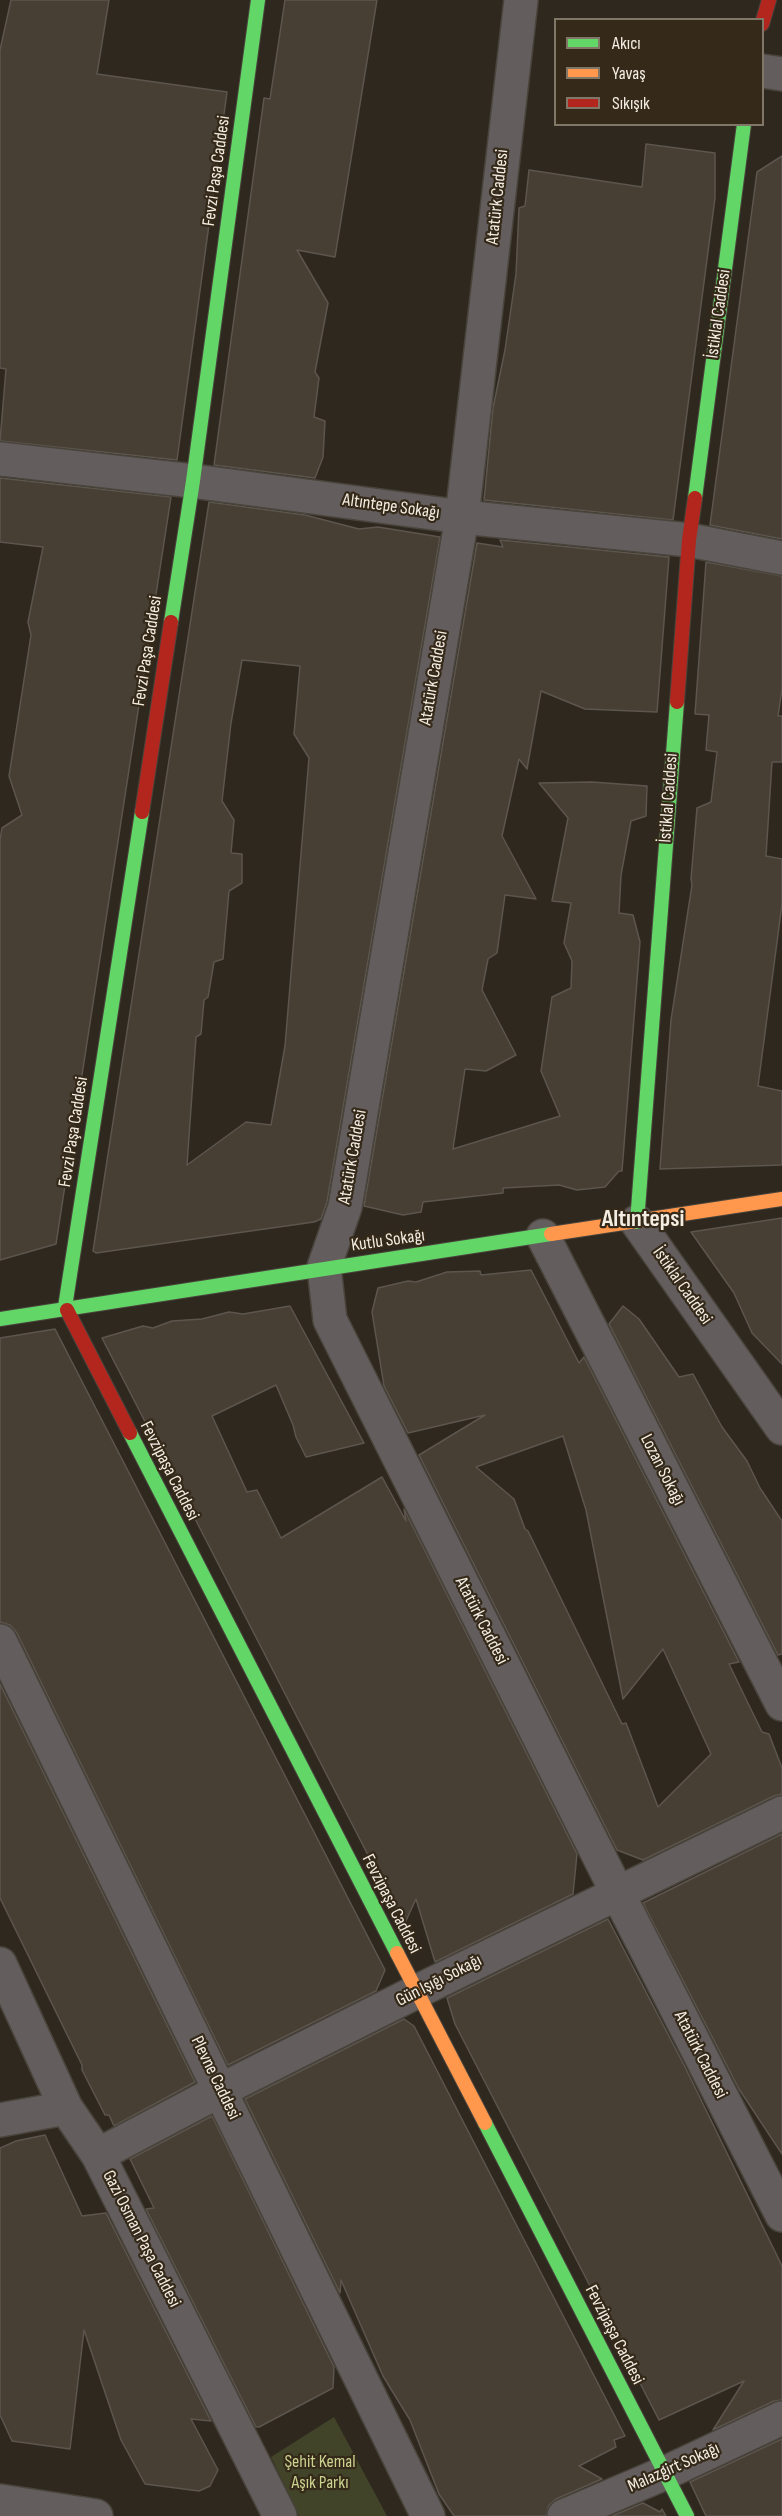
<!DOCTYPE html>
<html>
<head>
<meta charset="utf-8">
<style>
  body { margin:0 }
  #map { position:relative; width:782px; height:2516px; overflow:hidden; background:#2f281f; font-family:"Sofia Sans Condensed",sans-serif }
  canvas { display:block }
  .legend { position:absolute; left:554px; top:18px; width:210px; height:108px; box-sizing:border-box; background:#352919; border:2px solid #817769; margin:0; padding:8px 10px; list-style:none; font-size:18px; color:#f4ede2 }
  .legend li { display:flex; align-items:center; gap:12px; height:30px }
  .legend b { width:30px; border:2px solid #817769 }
</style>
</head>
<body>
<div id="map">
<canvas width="782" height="2516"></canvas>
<ul class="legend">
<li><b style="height:8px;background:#63d668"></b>Akıcı</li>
<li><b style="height:8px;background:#ff974d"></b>Yavaş</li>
<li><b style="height:8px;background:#b3261e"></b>Sıkışık</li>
</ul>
</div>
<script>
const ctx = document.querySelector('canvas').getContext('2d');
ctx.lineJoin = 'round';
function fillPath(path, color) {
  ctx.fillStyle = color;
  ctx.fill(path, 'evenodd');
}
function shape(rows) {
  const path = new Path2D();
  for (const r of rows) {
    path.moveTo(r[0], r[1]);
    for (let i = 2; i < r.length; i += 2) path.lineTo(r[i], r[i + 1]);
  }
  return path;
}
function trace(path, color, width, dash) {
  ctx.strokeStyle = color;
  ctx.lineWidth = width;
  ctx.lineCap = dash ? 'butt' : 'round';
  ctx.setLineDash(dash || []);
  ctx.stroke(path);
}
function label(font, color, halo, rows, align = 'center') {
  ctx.font = font + ' "Sofia Sans Condensed",sans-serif';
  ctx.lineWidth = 4.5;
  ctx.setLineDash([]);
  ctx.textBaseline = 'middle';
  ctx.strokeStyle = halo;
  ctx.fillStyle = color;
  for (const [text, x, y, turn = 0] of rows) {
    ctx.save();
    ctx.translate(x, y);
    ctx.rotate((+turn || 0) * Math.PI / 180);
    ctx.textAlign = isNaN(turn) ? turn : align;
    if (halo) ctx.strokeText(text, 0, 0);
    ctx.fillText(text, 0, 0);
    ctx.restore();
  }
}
fillPath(shape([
  [334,2417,387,2516,299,2516,271,2457]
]), '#414429');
const building = shape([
  [11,0,109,0,97,74,227,92,177,460,0,441,6,369,0,368,0,50,11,0],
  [285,0,377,0,335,257,297,250,328,303,315,372,319,378,314,417,325,421,323,457,315,478,214,465,264,98,270,99,285,0],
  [646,144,715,153,715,198,673,520,484,500,493,408,505,350,516,274,519,208,525,206,529,170,642,187,646,144],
  [782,156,782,539,710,525,757,172,782,156],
  [0,478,171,497,56,1244,0,1260,0,840,2,828,22,815,9,776,31,635,28,622,43,547,0,542,0,478],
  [209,502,305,515,359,529,378,527,440,537,327,1202,321,1219,314,1222,96,1253,93,1251,209,502],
  [242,660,300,666,294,734,309,758,285,1046,271,1125,246,1122,187,1165,196,1037,201,1034,204,1000,208,997,214,962,223,959,229,891,242,883,242,854,231,853,234,820,222,801,231,723,242,660],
  [500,540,669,557,657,712,585,709,541,691,527,769,519,759,502,836,536,899,505,895,497,953,488,959,482,990,516,1055,486,1071,465,1069,453,1149,560,1116,541,1071,552,997,571,988,572,961,564,943,571,903,552,901,568,818,539,783,592,782,647,786,646,816,631,821,621,875,619,913,633,915,640,942,622,1171,619,1171,605,1187,577,1190,559,1185,503,1188,503,1193,423,1202,421,1212,403,1215,364,1206,477,543,503,547,500,540],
  [706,562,782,576,782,689,778,716,782,716,782,762,772,762,766,856,782,859,782,904,758,1086,782,1091,782,1165,660,1169,671,1020,692,885,691,879,697,808,711,802,717,752,706,750,709,715,695,714,706,562],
  [782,1218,782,1364,752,1333,734,1293,691,1232,782,1218],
  [531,1270,579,1363,584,1357,739,1662,729,1664,762,1732,769,1734,782,1768,782,1794,774,1796,643,1860,617,1850,419,1455,485,1415,408,1433,384,1386,372,1312,378,1288,408,1281,416,1282,447,1272,480,1271,481,1275,531,1270],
  [563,1436,586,1510,623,1699,663,1649,711,1754,658,1807,626,1723,622,1724,528,1531,525,1529,514,1499,476,1467,563,1436],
  [290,1306,364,1443,306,1457,296,1437,293,1425,276,1385,212,1416,247,1492,257,1490,281,1538,382,1477,406,1521,404,1509,577,1854,573,1894,435,1962,416,1899,404,1925,102,1338,143,1326,153,1328,172,1321,202,1319,229,1312,243,1314,290,1306],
  [623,1306,639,1319,679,1377,693,1374,722,1427,747,1461,760,1488,782,1521,782,1654,778,1655,609,1324,623,1306],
  [55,1329,385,1970,376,1991,228,2065,17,1633,10,1625,0,1622,0,1338,55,1329],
  [0,1684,195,2082,114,2126,109,2115,105,2115,82,2070,82,2065,0,1898,0,1684],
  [782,1834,782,2154,739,2089,643,1903,782,1834],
  [608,1919,685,2067,782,2266,782,2400,774,2401,713,2430,744,2381,659,2420,455,2024,447,1998,608,1919],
  [404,2019,414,2026,625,2436,614,2440,616,2447,579,2466,602,2479,556,2499,549,2505,546,2516,454,2516,439,2494,410,2420,383,2376,341,2280,340,2293,245,2099,404,2019],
  [212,2116,334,2367,333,2388,259,2427,256,2427,146,2209,154,2208,130,2159,212,2116],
  [45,2135,82,2216,106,2213,211,2421,191,2419,218,2470,210,2486,199,2491,145,2484,121,2440,84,2330,70,2449,12,2441,0,2415,0,2148,16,2141,45,2135],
  [782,2439,782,2516,706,2516,690,2482,782,2439],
  [643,2503,660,2512,662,2509,666,2516,612,2516,643,2503]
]);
fillPath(building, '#473f34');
trace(building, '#5c564f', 1.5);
const street = shape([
  [521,0,462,517,345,1207,324,1267,330,1320,617,1892,782,2215],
  [762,71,782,74],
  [0,459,193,481,462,517,689,540,782,558],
  [637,1222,782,1428],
  [543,1236,782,1704],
  [0,1641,428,2516],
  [0,1964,66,2108,98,2155,280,2516],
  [0,2120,66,2108],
  [98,2155,221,2090,416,1992,782,1813],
  [0,2501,96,2516],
  [564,2516,665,2473,782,2418]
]);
const fast = shape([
  [695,498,744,124],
  [171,622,193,481,258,0],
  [637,1222,677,702],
  [67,1310,65,1307,142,812],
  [0,1319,551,1234],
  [130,1433,397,1953],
  [485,2123,687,2516]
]);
const slow = shape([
  [551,1234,782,1199],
  [397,1953,485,2123]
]);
const jam = shape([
  [762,24,769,0],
  [677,702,689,540,695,498],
  [142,812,171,622],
  [67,1310,130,1433]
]);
trace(street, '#49443c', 36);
trace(fast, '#49443c', 16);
trace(slow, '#49443c', 16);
trace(jam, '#49443c', 16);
trace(street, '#635e5d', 33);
trace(fast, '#63d668', 14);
trace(slow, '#ff974d', 14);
trace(jam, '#b3261e', 14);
label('18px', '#f4ede2', '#352919', [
  ["Fevzi Paşa Caddesi",217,171,-82],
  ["Atatürk Caddesi",498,197,-84],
  ["İstiklal Caddesi",719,314,-82],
  ["Altıntepe Sokağı",391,507,8],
  ["Fevzi Paşa Caddesi",148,651,-81],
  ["Atatürk Caddesi",434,678,-80],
  ["İstiklal Caddesi",669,798,-86],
  ["Fevzi Paşa Caddesi",74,1132,-81],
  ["Atatürk Caddesi",353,1157,-80],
  ["Kutlu Sokağı",388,1241,-8],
  ["İstiklal Caddesi",682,1286,55],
  ["Lozan Sokağı",662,1470,63],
  ["Fevzipaşa Caddesi",169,1471,63],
  ["Atatürk Caddesi",481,1621,63],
  ["Fevzipaşa Caddesi",391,1904,63],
  ["Gün Işığı Sokağı",439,1981,-27],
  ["Atatürk Caddesi",700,2055,63],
  ["Plevne Caddesi",215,2078,64],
  ["Gazi Osman Paşa Caddesi",141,2239,63],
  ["Fevzipaşa Caddesi",614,2335,63],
  ["Malazgirt Sokağı",674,2468,-24]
]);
label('18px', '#c9d28f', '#352919', [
  ["Şehit Kemal",320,2462],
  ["Aşık Parkı",320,2483]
]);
label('bold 24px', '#f4ede2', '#352919', [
  ["Altıntepsi",643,1220]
]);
</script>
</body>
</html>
